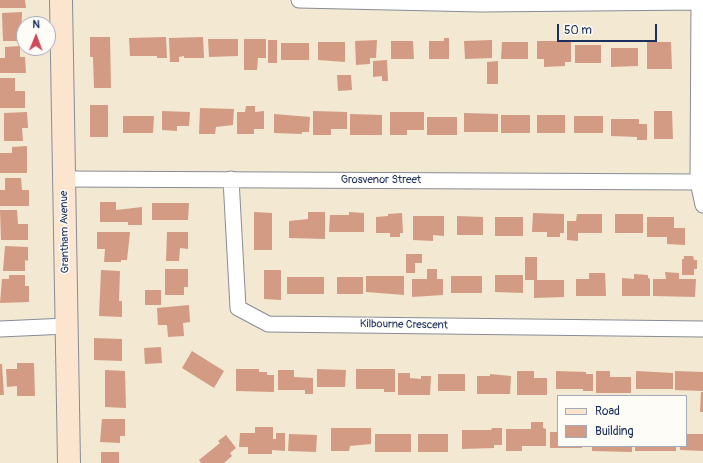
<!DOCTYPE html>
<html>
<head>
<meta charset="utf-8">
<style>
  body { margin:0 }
  #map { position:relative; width:703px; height:463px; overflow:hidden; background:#f3e8d1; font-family:Pangolin,sans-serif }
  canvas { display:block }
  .legend { position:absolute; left:557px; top:395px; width:130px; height:52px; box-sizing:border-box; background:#fdfcf7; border:1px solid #a3aaba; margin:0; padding:5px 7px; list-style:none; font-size:12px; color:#1b2f5e }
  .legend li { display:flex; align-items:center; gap:8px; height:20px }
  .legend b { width:20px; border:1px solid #a3aaba }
  .north { position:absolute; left:16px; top:16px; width:40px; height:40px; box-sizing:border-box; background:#fdfcf7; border:1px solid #a3aaba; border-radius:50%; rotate:1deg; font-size:11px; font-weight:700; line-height:16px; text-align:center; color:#1b2f5e }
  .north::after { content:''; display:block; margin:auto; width:14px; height:18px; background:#d1495b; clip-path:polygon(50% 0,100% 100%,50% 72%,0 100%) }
  .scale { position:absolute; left:557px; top:24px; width:100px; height:18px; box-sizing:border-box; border:2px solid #1b2f5e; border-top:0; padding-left:5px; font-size:12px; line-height:14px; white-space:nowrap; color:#1b2f5e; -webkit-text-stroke:3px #fdfcf7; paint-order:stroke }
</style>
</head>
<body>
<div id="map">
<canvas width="703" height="463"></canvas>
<ul class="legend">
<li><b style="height:5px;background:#fbe5cf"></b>Road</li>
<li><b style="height:11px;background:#d39b83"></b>Building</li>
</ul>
<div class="north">N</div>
<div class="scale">50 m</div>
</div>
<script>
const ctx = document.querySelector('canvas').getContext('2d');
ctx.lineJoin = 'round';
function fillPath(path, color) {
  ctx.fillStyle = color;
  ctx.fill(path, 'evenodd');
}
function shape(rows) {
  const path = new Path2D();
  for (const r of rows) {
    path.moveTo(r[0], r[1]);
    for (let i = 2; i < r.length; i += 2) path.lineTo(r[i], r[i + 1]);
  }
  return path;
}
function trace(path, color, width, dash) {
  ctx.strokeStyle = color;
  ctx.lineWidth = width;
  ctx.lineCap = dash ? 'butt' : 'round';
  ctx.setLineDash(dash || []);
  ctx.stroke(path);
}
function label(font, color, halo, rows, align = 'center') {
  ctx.font = font + ' Pangolin,sans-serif';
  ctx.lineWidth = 3;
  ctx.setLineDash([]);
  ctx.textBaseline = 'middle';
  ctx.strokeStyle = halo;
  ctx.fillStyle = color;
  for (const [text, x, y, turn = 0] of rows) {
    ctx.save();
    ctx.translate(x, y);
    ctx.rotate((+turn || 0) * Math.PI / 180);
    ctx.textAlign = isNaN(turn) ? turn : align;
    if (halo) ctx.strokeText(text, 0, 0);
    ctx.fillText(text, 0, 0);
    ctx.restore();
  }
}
fillPath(shape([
  [0,0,25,0,26,8,0,8],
  [22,12,21,41,3,41,2,13],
  [90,37,110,37,111,88,94,88,93,57,90,57],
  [166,37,167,58,157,58,157,56,130,56,129,38],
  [203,37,204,58,184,58,184,56,179,57,179,62,170,62,169,38],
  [444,38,449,38,449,59,429,59,429,41,444,41],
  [208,39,238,39,238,56,209,57],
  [244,39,266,39,266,58,258,58,257,70,244,70],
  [268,40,277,40,277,63,268,63],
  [377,40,376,58,370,58,370,64,356,65,355,41],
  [492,40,492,58,465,59,464,41],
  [391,41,413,41,414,59,391,59],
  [537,41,571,41,571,62,565,62,565,66,544,67,544,59,537,59],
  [318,42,345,42,345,62,318,60],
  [502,42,528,42,528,59,501,59],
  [647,42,671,42,672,69,647,69],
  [281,43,309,43,309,60,281,60],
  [575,45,601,45,601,63,575,63],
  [20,46,20,57,25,57,26,73,0,73,0,58,5,58,5,47],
  [611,48,638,48,638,66,611,67],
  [387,60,388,81,382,81,382,76,373,77,373,61],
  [498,61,498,84,487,84,487,62],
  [337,75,351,75,352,90,338,91],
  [0,78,15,78,15,91,25,91,25,108,0,108],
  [90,105,108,105,108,137,90,137],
  [246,106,255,106,255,112,264,111,264,129,254,129,254,134,237,134,237,112,245,112],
  [200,108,234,109,233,125,216,127,215,134,199,134],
  [162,111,190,112,189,126,177,126,177,131,162,130],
  [313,111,347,112,347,129,331,129,331,135,313,135],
  [654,111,672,111,673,139,654,139],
  [27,112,28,128,22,128,23,141,4,141,4,113],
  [390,112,424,112,424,130,407,130,407,135,390,135],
  [464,113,498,114,498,132,464,132],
  [274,114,310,117,309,132,302,132,302,134,274,133],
  [350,114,382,115,382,135,350,135],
  [501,115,530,115,530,133,501,133],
  [537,115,565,115,565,133,537,133],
  [123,116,154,116,153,133,123,133],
  [574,116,603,116,603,133,574,133],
  [427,117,457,117,457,135,427,135],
  [611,119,639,119,639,124,647,124,647,140,637,140,637,137,611,136],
  [27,146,27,173,0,173,0,153,12,153,12,147],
  [5,178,21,178,22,190,29,190,29,206,0,206,0,190,5,190],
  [100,202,116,202,116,210,142,207,142,225,128,225,128,222,100,222],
  [152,203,189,203,188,220,152,220],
  [0,210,17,210,18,224,28,224,28,240,1,240],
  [254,212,272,213,272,250,254,250],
  [308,212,325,212,325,239,289,238,289,221,308,219],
  [349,212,364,213,364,232,329,232,330,215,349,215],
  [402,213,403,233,400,233,400,237,390,237,390,233,376,233,376,217,388,216,388,214],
  [533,213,564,214,564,233,560,233,560,237,547,237,547,232,532,232],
  [577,214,602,214,602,233,578,233,578,241,567,240,567,221,576,221],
  [615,214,643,214,643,233,615,233],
  [413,216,444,216,444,236,433,235,433,241,413,240],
  [457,216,483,217,483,235,457,235],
  [495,217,523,217,523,236,495,236],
  [647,217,674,217,674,228,685,228,685,245,667,244,667,237,647,237],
  [97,232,130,232,127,260,121,260,121,262,104,262,105,249,97,249],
  [167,232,188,232,188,249,180,248,179,261,166,261],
  [5,246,28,247,28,261,25,260,25,271,3,271],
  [406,254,422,254,422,263,415,263,415,273,406,273],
  [684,256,693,256,694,260,697,260,697,269,694,269,694,275,682,275,682,259,684,259],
  [525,257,537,257,537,280,564,280,564,297,534,298,534,280,525,280],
  [165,269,188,269,188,287,184,287,184,295,165,295],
  [427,269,437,269,437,279,443,279,443,295,412,297,412,279,427,279],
  [101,270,120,271,119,301,122,301,122,317,99,316],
  [264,270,281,270,281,300,264,299],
  [665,272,679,273,679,279,696,279,695,297,653,296,653,279,666,279],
  [589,273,605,273,606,296,576,296,576,279,589,279],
  [634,274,648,275,648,278,650,279,650,296,622,296,622,278,634,279],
  [9,275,25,275,25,286,29,286,29,302,0,303,2,279,9,279],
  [495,275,523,275,523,293,495,292],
  [366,276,404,276,404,295,366,292],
  [451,276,482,276,482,293,451,293],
  [287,277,324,277,324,294,287,294],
  [337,277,363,277,363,294,337,294],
  [145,290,161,290,161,305,145,305],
  [189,305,190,322,183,323,184,336,168,337,167,325,158,325,157,308],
  [94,338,122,339,122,361,94,360],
  [161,347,162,363,145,364,144,348],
  [192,351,224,371,214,388,182,368],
  [17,363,34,363,35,396,17,396,17,386,7,387,6,369,17,369],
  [0,364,2,364,4,395,0,395],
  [236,369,259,369,259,372,267,372,267,375,274,375,274,392,236,391],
  [317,369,346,370,345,387,317,387],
  [356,369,395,369,395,392,384,392,384,389,356,389],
  [105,370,125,371,126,408,105,407],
  [278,370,294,370,294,377,313,378,313,394,305,394,305,390,278,390],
  [517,371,534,371,534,378,547,378,547,395,517,395],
  [556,371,586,372,586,374,593,374,593,391,583,391,583,389,556,389],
  [596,371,610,371,610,377,631,377,631,393,596,393],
  [636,371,673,373,673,389,636,389],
  [675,371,703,372,703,391,675,390],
  [398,373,410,373,410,378,421,379,421,376,431,376,430,395,398,395],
  [438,374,465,374,465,391,438,391],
  [490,374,511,376,510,394,477,394,477,376,490,376],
  [701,392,703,392,703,412,700,412],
  [102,419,125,419,125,436,120,436,120,443,100,442],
  [531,422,543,422,543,428,546,429,546,446,522,446,522,451,506,451,506,429,531,429],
  [255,427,273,427,273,439,276,439,276,433,285,433,285,451,272,450,272,454,248,454,248,447,239,447,240,433,255,433],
  [331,428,371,428,371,444,350,446,349,451,331,451],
  [492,428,502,428,502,445,494,445,494,448,462,449,462,430,491,430],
  [550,432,558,432,558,446,582,446,582,448,550,448],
  [289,434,317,435,316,452,288,451],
  [375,434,411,434,411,452,375,452],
  [418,434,448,434,448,452,418,452],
  [686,434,703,434,703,451,680,450,680,446,686,446],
  [226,435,236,448,230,453,232,456,224,463,201,463,199,460,220,443,218,441],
  [592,446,632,446,632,452,592,451],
  [635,446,676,446,676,451,635,451],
  [101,452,119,452,119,463,101,463]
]), '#d39b83');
const street = shape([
  [299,0,481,4,699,2],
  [699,0,698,182,703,205],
  [64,179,698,182],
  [231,179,238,308,268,324,703,329],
  [0,329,67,326]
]);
const secondary = shape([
  [61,0,69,463]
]);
trace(street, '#878c98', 17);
trace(secondary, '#878c98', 24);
trace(street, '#fff', 15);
trace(secondary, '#fbe5cf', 22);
label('11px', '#1b2f5e', '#fdfcf7', [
  ["Grosvenor Street",381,180],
  ["Grantham Avenue",65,232,-91],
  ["Kilbourne Crescent",404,325,1]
]);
</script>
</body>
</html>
